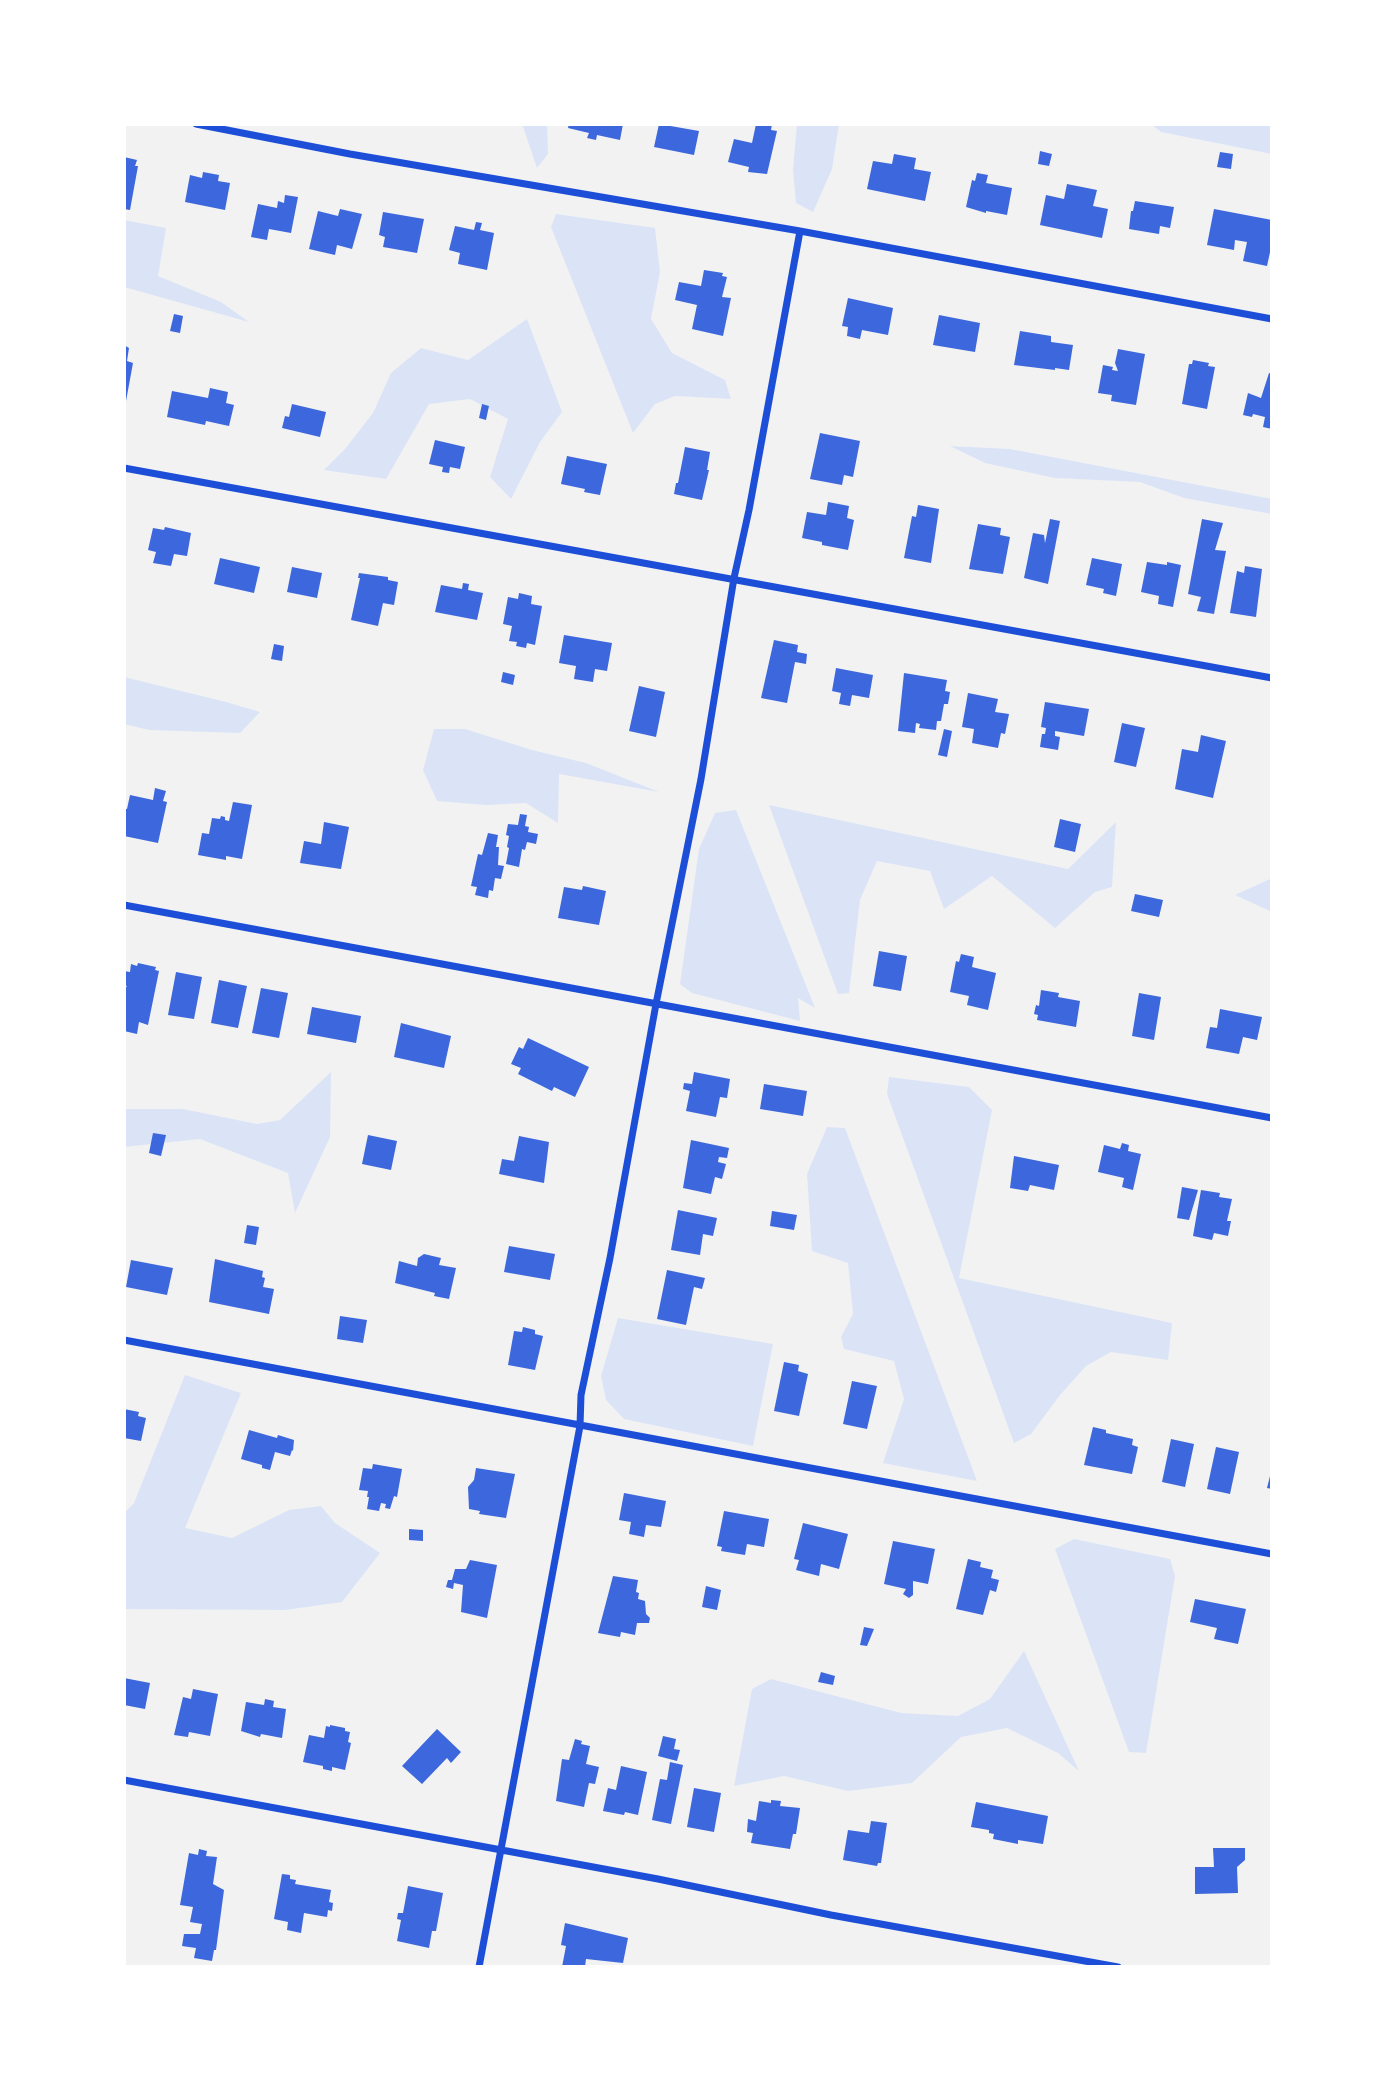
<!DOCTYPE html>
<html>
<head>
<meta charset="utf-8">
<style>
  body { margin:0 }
  #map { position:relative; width:1396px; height:2091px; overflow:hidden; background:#f2f2f2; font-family:"Exo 2",sans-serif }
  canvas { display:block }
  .frame { position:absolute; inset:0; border:126px solid #fff; pointer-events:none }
</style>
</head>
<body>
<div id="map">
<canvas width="1396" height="2091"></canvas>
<div class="frame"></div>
</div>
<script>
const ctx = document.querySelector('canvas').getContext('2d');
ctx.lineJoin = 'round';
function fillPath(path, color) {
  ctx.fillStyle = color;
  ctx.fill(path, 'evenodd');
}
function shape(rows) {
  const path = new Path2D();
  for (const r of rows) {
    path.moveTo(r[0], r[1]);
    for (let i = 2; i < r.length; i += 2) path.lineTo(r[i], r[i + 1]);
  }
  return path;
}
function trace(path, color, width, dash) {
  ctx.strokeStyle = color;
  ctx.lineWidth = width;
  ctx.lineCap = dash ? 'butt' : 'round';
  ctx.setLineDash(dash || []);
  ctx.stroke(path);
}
fillPath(shape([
  [522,124,547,124,548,154,537,168],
  [797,124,839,124,832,169,813,212,796,203,793,170],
  [1151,124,1272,124,1272,154,1161,132],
  [556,214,655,228,660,272,651,319,672,353,725,380,731,399,675,396,655,404,633,433,551,227],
  [124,220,166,228,158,276,221,302,249,322,124,287],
  [527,319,562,412,540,442,511,499,490,477,508,419,470,399,429,404,386,479,324,470,345,449,373,413,391,373,421,348,468,360],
  [950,446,1010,449,1272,499,1272,514,1184,498,1140,482,1055,478,985,463],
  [124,677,226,702,260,712,240,733,149,730,124,724],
  [434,729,465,729,532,750,586,763,659,792,559,774,558,823,526,803,486,805,437,801,423,770],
  [769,805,1068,869,1116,822,1112,887,1095,892,1055,928,992,876,944,909,930,871,877,861,860,900,849,993,838,994],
  [736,810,815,1008,798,998,800,1021,692,993,680,984,699,849,715,813],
  [1270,879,1272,881,1272,912,1235,895],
  [331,1072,330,1137,295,1213,288,1173,200,1139,124,1147,124,1109,183,1109,257,1124,280,1120],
  [889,1077,969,1087,992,1110,959,1278,1172,1323,1168,1360,1111,1352,1086,1366,1060,1395,1031,1434,1014,1443,887,1094],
  [827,1127,845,1128,977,1481,883,1463,904,1399,894,1361,844,1349,841,1337,853,1314,848,1263,812,1251,807,1174],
  [618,1318,773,1344,753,1446,624,1419,606,1400,601,1376],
  [185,1375,241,1393,185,1528,232,1538,289,1510,321,1506,335,1523,380,1553,342,1602,285,1610,124,1609,124,1513,134,1503],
  [1074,1539,1170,1559,1175,1576,1146,1753,1129,1752,1055,1549],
  [1024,1651,1079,1771,1058,1753,1007,1728,961,1737,912,1783,848,1791,784,1776,734,1786,752,1689,771,1679,901,1713,958,1716,990,1699]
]), '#dbe4f7');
fillPath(shape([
  [569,124,623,124,620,140,597,135,596,140,587,138,589,133,568,128],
  [659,124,699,131,694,155,654,147],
  [756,124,772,124,771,130,777,131,767,174,748,172,749,167,728,162,734,139,752,143],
  [1040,151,1052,154,1049,166,1038,164],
  [1220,152,1233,154,1231,169,1217,167],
  [894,154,916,158,914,169,931,172,925,201,867,189,873,161,892,164],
  [124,157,137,160,135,166,138,166,130,210,124,209],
  [203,172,219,175,218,181,230,183,225,210,185,202,190,175,202,178],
  [977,173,988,175,986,183,1012,188,1007,215,986,211,986,213,966,207,972,180,975,181],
  [1067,184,1097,190,1093,206,1108,209,1102,238,1040,225,1046,195,1064,199],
  [285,195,298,197,291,233,269,229,267,240,251,237,258,204,277,208,278,201,284,203],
  [1135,201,1174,207,1170,228,1160,226,1159,234,1129,229,1131,211,1133,211],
  [340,209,362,214,352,249,337,245,335,255,309,249,318,211,338,216],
  [1214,209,1272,220,1272,243,1267,266,1243,261,1247,242,1235,240,1234,250,1207,245],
  [383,212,424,219,417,253,383,247,385,237,379,235],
  [476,222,482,223,480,230,494,233,487,270,458,264,460,253,449,250,455,226,474,230],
  [704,270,723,273,722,276,727,277,722,297,731,298,723,336,692,329,697,305,675,300,679,282,701,286],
  [848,298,893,308,888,335,862,330,860,339,847,336,848,327,842,326],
  [174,314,183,316,180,333,170,331],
  [939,315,980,323,975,352,933,345],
  [1020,331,1051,336,1051,342,1073,345,1069,370,1055,368,1055,370,1014,365],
  [124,345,129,348,127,361,133,363,126,401],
  [1118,349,1145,354,1136,405,1111,401,1112,395,1098,393,1103,365,1113,367,1112,370,1118,371,1115,363],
  [1193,360,1209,363,1208,366,1215,367,1207,409,1182,404,1189,364,1192,364],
  [1269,373,1272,374,1272,429,1263,427,1265,417,1253,414,1252,417,1243,415,1248,393,1261,398],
  [210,388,228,392,226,403,234,405,229,426,206,421,205,425,167,417,172,391,208,398],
  [292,404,326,412,320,437,282,428,285,416,289,417],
  [482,404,489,406,486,420,479,418],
  [820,433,860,441,853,477,844,475,842,485,810,479],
  [435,440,465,447,460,469,450,467,449,473,442,472,443,467,429,464],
  [685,447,710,452,707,470,709,470,702,500,674,494,676,483,678,483],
  [567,456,607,464,600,495,584,492,585,489,561,484],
  [828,502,849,506,847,518,854,520,848,550,822,545,822,542,802,538,807,512,826,515],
  [918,505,939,509,931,563,904,558,912,516,916,517],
  [1050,519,1060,521,1048,584,1024,578,1033,533,1044,535,1045,543],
  [1202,519,1223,523,1215,550,1226,551,1214,614,1197,611,1201,597,1188,594],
  [978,524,1001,528,1000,535,1010,537,1003,574,969,569],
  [165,527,191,533,187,556,174,554,171,566,153,563,156,552,148,550,153,528,164,530],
  [220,558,260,567,254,593,214,584],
  [1092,558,1122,564,1116,596,1103,593,1104,589,1086,585],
  [1147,562,1167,565,1167,562,1181,565,1173,607,1158,604,1159,596,1141,592],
  [1245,566,1262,569,1256,617,1230,613,1237,571,1244,573],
  [292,567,322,573,317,598,287,592],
  [359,573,388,577,388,580,398,582,394,605,383,603,378,626,351,620,360,578,358,578],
  [463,583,469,584,468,590,483,593,477,620,435,612,441,585,462,589],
  [519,593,532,596,531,604,542,606,535,645,527,643,526,648,516,646,517,642,509,641,512,626,503,624,508,597,518,599],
  [564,635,612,643,607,671,595,669,593,682,574,679,576,666,559,663],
  [774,640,798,645,797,652,807,654,806,664,795,662,787,703,761,698],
  [274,644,284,646,282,661,271,659],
  [836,668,873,675,869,698,852,695,850,706,839,704,841,693,832,691],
  [503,672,515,675,513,685,501,682],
  [904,673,947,680,945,691,950,692,948,704,944,704,941,721,937,721,936,730,919,728,920,724,916,723,915,733,898,731],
  [639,686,665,692,656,737,629,731],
  [968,693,998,699,995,712,1009,714,1005,734,1001,733,998,748,972,743,974,729,962,727],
  [1045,702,1089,709,1084,736,1055,731,1055,736,1060,737,1058,750,1040,747,1042,734,1045,734,1046,728,1041,727],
  [1122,723,1145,728,1136,767,1114,762],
  [944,729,952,731,947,757,938,755],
  [1201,735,1226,741,1213,798,1175,789,1182,749,1198,752],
  [155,788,166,791,163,801,167,802,158,843,124,836,124,808,127,809,130,795,153,800],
  [233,802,252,805,242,859,226,856,226,860,198,855,202,833,209,834,212,818,220,819,221,816,225,817,225,820,229,821],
  [520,814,527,815,525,826,529,827,528,832,538,834,536,844,527,842,525,850,522,849,519,867,506,864,509,848,507,847,509,836,506,835,508,824,518,825],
  [1060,819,1081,824,1075,852,1054,847],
  [324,822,349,827,341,869,300,863,304,841,321,844],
  [488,833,498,835,496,847,499,847,498,865,504,866,501,879,495,878,493,891,489,890,488,898,475,895,477,887,471,886,478,854,482,855],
  [583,886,606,891,599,925,558,918,564,887,582,890],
  [1135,894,1163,900,1159,917,1131,911],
  [879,951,907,956,901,991,873,986],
  [961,954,974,957,972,967,996,973,988,1010,967,1005,969,996,950,992,956,961,959,962],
  [138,963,156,967,155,970,159,971,148,1025,139,1022,137,1034,124,1031,124,990,127,986,124,985,124,971,130,972,131,964,137,966],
  [176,972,202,977,194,1019,168,1015],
  [219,980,247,986,238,1028,211,1023],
  [261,988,288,993,279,1038,252,1033],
  [1041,990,1059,993,1058,997,1080,1001,1076,1027,1037,1020,1038,1015,1034,1014,1036,1005,1039,1006],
  [1139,993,1161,997,1154,1040,1132,1036],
  [312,1007,361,1016,356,1043,307,1034],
  [1220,1009,1262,1017,1257,1040,1243,1037,1239,1054,1206,1048,1210,1027,1217,1028],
  [401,1023,451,1036,444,1068,394,1057],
  [528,1038,589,1067,575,1097,554,1087,552,1091,518,1074,521,1068,511,1064,519,1047,523,1049],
  [694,1072,730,1079,727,1098,720,1097,716,1117,686,1111,690,1091,683,1089,684,1083,692,1084],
  [764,1084,807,1091,803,1116,760,1109],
  [153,1133,166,1135,161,1156,149,1153],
  [368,1135,397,1141,391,1170,362,1164],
  [519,1136,549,1142,544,1183,499,1174,502,1159,514,1161],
  [691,1140,729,1148,727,1158,719,1157,718,1162,726,1164,722,1179,715,1177,711,1194,683,1188],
  [1122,1143,1129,1145,1128,1151,1141,1154,1133,1190,1122,1187,1124,1178,1098,1172,1104,1145,1120,1149],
  [1014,1156,1059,1165,1054,1190,1030,1185,1028,1191,1010,1188],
  [1182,1187,1198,1190,1189,1220,1177,1218],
  [1201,1190,1220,1193,1219,1197,1232,1199,1227,1221,1231,1221,1228,1236,1214,1233,1212,1240,1193,1236],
  [678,1210,717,1218,713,1236,703,1234,700,1255,671,1250],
  [772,1211,797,1215,794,1230,770,1226],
  [247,1225,259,1227,256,1245,244,1243],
  [509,1246,555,1254,550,1280,504,1272],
  [424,1254,441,1258,439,1265,456,1268,449,1299,434,1296,435,1293,395,1283,399,1261,417,1266,418,1258],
  [215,1259,263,1271,262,1277,265,1278,263,1287,274,1289,269,1314,209,1302],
  [131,1260,173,1268,167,1295,126,1287],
  [667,1270,705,1278,702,1289,694,1287,686,1325,657,1319],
  [340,1316,367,1320,363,1343,337,1339],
  [523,1327,535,1330,535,1334,543,1336,535,1370,508,1365,514,1331,522,1332],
  [784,1362,799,1365,798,1371,808,1374,799,1416,774,1411],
  [852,1381,877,1386,867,1429,843,1424],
  [124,1409,139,1412,138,1416,146,1418,141,1441,124,1438],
  [1093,1427,1106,1430,1106,1433,1133,1439,1132,1445,1138,1447,1132,1474,1084,1465],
  [249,1430,277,1438,278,1435,294,1440,293,1451,292,1450,290,1456,275,1452,270,1470,262,1468,262,1465,241,1459],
  [1171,1439,1194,1444,1185,1487,1162,1482],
  [1216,1447,1239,1452,1230,1494,1207,1489],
  [373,1464,402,1469,397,1497,394,1496,390,1509,385,1508,386,1504,381,1503,379,1511,367,1509,369,1497,367,1497,368,1491,359,1490,363,1468,372,1469],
  [476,1468,515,1474,506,1518,479,1514,480,1511,469,1509,468,1487,474,1480],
  [1271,1472,1272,1472,1272,1489,1267,1488],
  [624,1493,666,1501,661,1527,646,1525,644,1537,629,1534,631,1522,619,1520],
  [724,1511,769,1519,764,1547,747,1544,745,1555,721,1551,722,1547,717,1546],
  [803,1523,848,1534,839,1569,821,1564,819,1576,796,1570,799,1560,794,1559],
  [409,1529,423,1530,423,1541,409,1540],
  [893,1541,935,1549,928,1584,913,1581,913,1595,909,1598,903,1594,906,1589,884,1584],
  [968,1559,981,1562,980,1567,993,1570,991,1578,999,1580,996,1592,990,1590,983,1615,956,1609],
  [470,1560,497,1565,487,1618,461,1612,463,1585,454,1583,453,1589,446,1587,448,1580,452,1580,455,1569,466,1569],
  [613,1576,638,1580,636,1592,639,1593,638,1599,645,1601,646,1614,650,1618,649,1623,637,1623,635,1635,621,1632,620,1637,598,1633],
  [706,1586,721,1590,717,1610,702,1607],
  [1195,1599,1246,1609,1238,1644,1214,1639,1217,1628,1190,1622],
  [864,1627,874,1629,867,1646,860,1645],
  [821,1672,835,1676,833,1685,818,1682],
  [124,1678,150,1683,145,1709,124,1705],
  [193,1689,218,1694,210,1736,189,1732,188,1737,174,1735,183,1697,191,1699],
  [265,1699,274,1701,273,1707,286,1709,282,1738,261,1734,260,1737,241,1731,246,1702,264,1705],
  [330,1725,345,1728,345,1731,350,1732,348,1742,351,1743,345,1770,332,1767,332,1771,323,1769,323,1766,303,1762,309,1735,324,1738,326,1726,330,1727],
  [437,1729,461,1752,451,1763,447,1758,422,1784,402,1766],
  [663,1736,676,1739,674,1749,680,1750,677,1761,658,1756],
  [575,1739,582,1741,581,1744,590,1746,586,1764,599,1767,595,1784,589,1783,584,1807,556,1801,562,1759,569,1760],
  [670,1762,683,1765,671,1824,652,1820,660,1779,667,1780],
  [621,1766,647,1772,638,1815,625,1812,624,1815,603,1811,608,1788,616,1790],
  [694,1788,721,1793,714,1832,687,1827],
  [771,1800,781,1801,780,1806,800,1808,796,1834,793,1834,790,1849,751,1843,753,1833,747,1832,748,1819,756,1821,759,1801,771,1803],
  [976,1802,1048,1816,1043,1844,1018,1840,1018,1844,993,1839,994,1834,989,1833,989,1830,971,1827],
  [871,1821,887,1823,881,1863,878,1863,877,1866,843,1860,848,1830,869,1833],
  [1213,1848,1245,1848,1245,1860,1237,1867,1238,1893,1195,1894,1195,1867,1214,1867],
  [199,1849,207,1851,206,1856,217,1857,213,1884,224,1890,216,1950,214,1950,212,1961,194,1958,196,1948,182,1946,184,1934,200,1934,202,1924,190,1922,193,1907,180,1905,189,1853,198,1855],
  [282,1874,290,1875,290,1879,296,1880,295,1884,331,1890,329,1902,333,1903,332,1911,328,1910,327,1917,304,1913,301,1933,287,1930,288,1922,274,1919],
  [408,1886,443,1893,436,1931,432,1931,429,1948,397,1941,401,1920,397,1919,398,1913,403,1913],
  [565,1923,628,1938,623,1963,586,1959,585,1967,562,1967,566,1946,561,1945]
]), '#3d67dc');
trace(shape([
  [196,124,350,154,800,231,1272,319],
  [124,468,1272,678],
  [124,905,1272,1118],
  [124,1340,1272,1554],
  [124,1780,658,1879,831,1915,1118,1967],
  [479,1967,580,1426,581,1395,610,1258,656,1004,701,779,734,578,749,510,800,231]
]), '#1d4ed8', 7);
</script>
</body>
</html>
